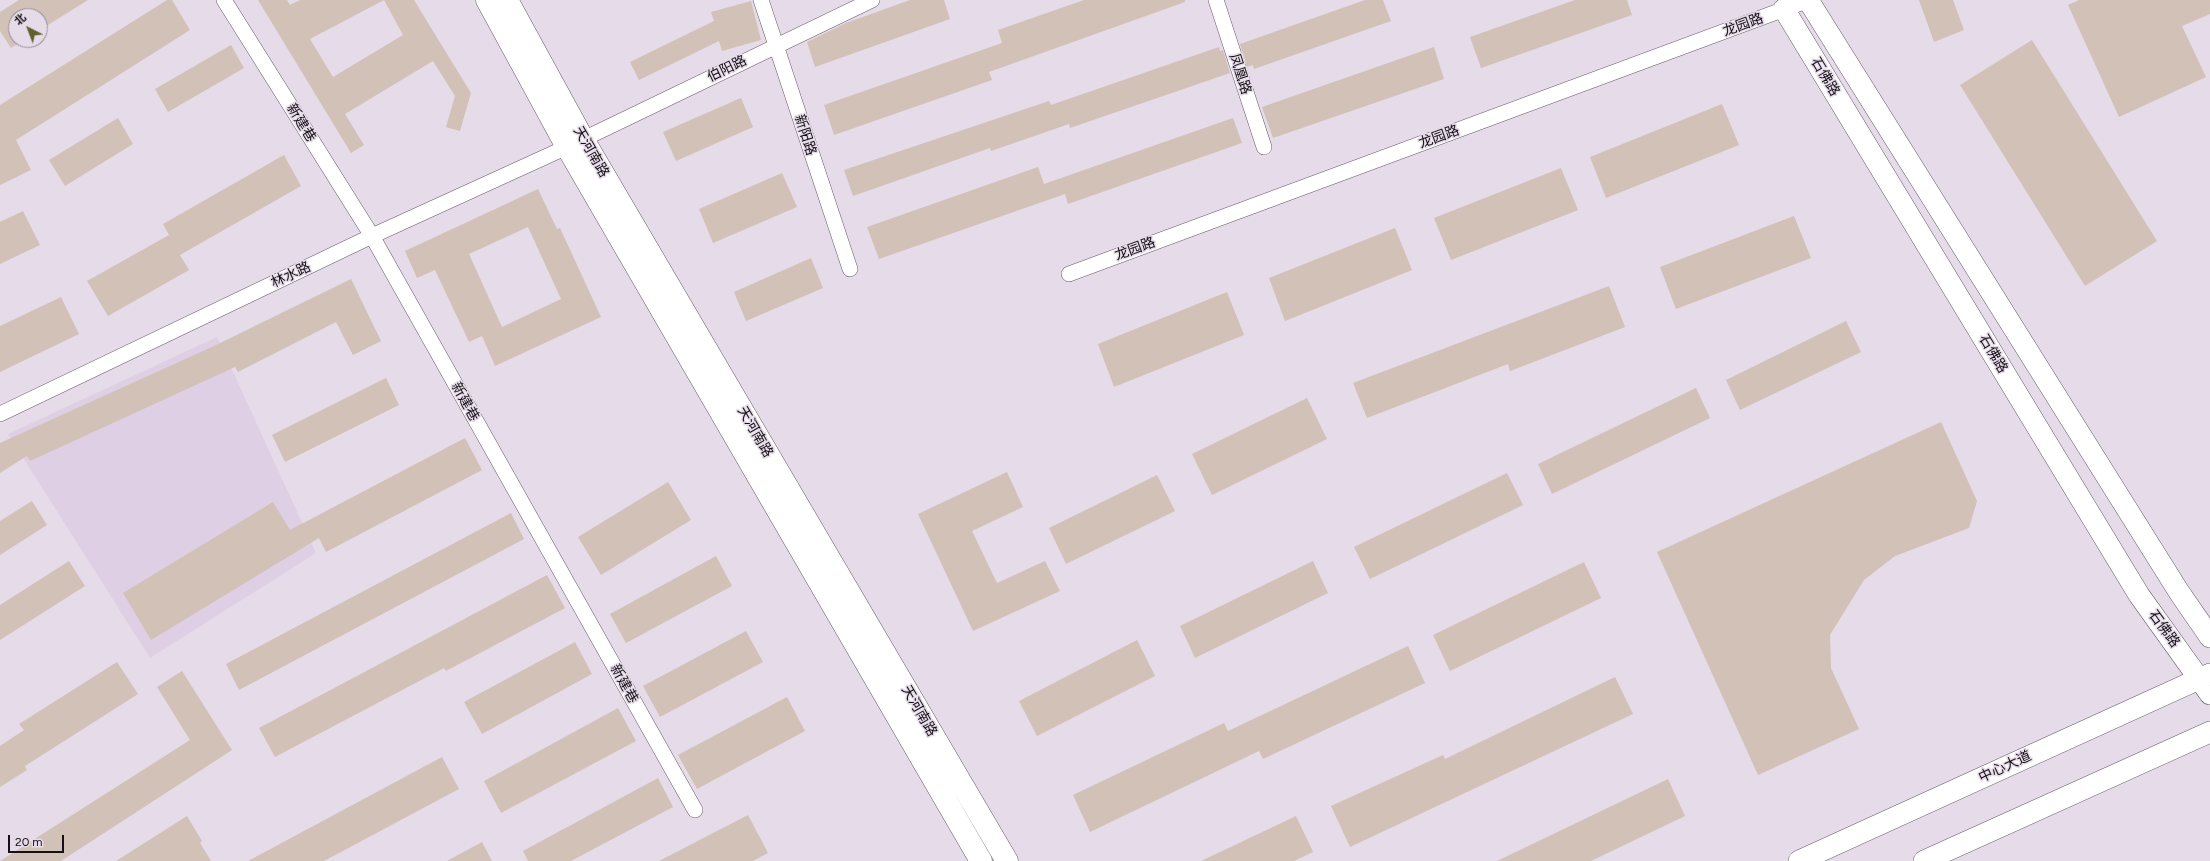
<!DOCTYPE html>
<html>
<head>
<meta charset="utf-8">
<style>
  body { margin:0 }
  #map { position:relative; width:2210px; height:861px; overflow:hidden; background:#e6dbe9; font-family:Figtree,"Noto Sans SC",sans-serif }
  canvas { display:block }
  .north { position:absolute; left:8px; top:8px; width:40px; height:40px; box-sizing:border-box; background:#e6dbe9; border:1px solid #928a94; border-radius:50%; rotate:318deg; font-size:11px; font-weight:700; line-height:16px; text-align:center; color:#141015 }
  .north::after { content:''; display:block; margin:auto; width:14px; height:18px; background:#5e602d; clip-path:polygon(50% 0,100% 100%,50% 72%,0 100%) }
  .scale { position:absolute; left:8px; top:835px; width:56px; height:18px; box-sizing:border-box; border:2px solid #141015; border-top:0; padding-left:5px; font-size:12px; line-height:14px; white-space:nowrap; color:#141015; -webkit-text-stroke:3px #e6dbe9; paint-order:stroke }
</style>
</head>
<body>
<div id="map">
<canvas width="2210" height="861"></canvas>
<div class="north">北</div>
<div class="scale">20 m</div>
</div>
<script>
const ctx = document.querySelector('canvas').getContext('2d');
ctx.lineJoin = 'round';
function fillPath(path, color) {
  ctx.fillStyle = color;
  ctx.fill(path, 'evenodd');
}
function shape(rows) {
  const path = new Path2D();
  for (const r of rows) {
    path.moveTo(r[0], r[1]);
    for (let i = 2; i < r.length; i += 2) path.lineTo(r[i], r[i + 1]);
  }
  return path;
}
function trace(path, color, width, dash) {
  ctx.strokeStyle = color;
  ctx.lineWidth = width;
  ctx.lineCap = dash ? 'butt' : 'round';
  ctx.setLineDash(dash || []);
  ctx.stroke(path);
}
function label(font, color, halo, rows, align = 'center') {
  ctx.font = font + ' Figtree,"Noto Sans SC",sans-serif';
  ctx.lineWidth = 3;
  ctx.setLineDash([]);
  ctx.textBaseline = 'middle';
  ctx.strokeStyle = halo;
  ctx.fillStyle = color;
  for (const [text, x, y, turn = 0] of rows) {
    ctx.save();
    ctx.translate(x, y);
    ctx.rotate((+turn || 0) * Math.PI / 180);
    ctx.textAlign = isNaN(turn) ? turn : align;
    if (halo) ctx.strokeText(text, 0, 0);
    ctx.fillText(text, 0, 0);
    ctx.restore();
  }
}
fillPath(shape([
  [217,337,316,553,150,658,8,434]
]), '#dfcfe4');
fillPath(shape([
  [19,0,88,0,40,30,40,16,16,16,16,40,24,40,11,48,0,31,0,12],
  [167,0,172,0,190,30,16,140,31,170,0,185,0,105],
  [258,0,287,0,290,5,300,0,414,0,471,93,460,131,446,127,455,96,433,61,345,114,364,145,351,153],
  [384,0,403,35,333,77,310,39],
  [910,0,944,0,950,19,815,67,807,42,846,23],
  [1084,0,1185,0,1185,2,989,72,992,80,834,135,824,105,1002,43,998,30],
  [1365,0,1383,0,1391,21,1254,69,1253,65,1247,67,1240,44],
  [1575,0,1627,0,1632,15,1481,68,1470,37],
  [1919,0,1953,0,1964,30,1934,42],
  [2079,0,2210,0,2210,14,2182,26,2206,77,2119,117,2068,5],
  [751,1,761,40,722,51,719,41,639,80,630,62,714,21,711,12],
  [2032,40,2157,241,2085,286,1960,85],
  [231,45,244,68,168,112,155,89],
  [1219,47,1220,51,1223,50,1230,73,1070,128,1069,124,991,151,990,148,853,196,844,170,1049,101,1051,105],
  [1434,47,1444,79,1273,138,1262,107],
  [741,98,753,127,676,161,663,132],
  [1722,104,1739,145,1606,198,1590,157],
  [118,118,133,144,65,186,49,160],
  [1233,118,1242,143,1068,204,1065,194,879,259,867,227,1038,167,1044,184],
  [284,155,301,186,180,255,189,270,108,316,87,281,169,235,163,224],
  [1561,168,1578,210,1451,260,1434,218],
  [782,173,797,207,713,243,699,209],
  [538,189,557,229,560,228,601,317,495,366,482,336,469,342,435,270,417,278,405,251],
  [528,227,561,299,502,327,469,254],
  [23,211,40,245,0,264,0,222],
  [1794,216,1811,258,1676,309,1660,267],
  [1395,228,1412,270,1285,321,1269,278],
  [811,258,823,288,746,321,734,292],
  [351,279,381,341,353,355,336,322,238,372,235,367,30,461,27,456,0,473,0,443,214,346],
  [1609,286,1625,327,1510,371,1508,364,1367,418,1353,383],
  [1227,292,1244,335,1114,387,1098,344],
  [61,297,79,334,0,372,0,326],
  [1846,321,1861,352,1740,410,1726,380],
  [386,378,399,405,285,462,272,435],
  [1696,388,1710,418,1552,494,1538,464],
  [1307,398,1327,439,1212,495,1192,454],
  [1941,422,1977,501,1969,528,1895,556,1864,580,1830,635,1831,668,1859,729,1758,775,1657,552],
  [465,438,482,470,326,552,319,538,151,640,123,593,273,502,290,530],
  [1007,472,1023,507,972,531,997,583,1045,561,1060,591,973,631,918,514],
  [1507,473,1523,505,1370,579,1354,547],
  [1157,475,1175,511,1066,564,1049,528],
  [668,482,691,520,601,575,578,537],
  [32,501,47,525,0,555,0,521],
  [511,513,524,539,239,690,226,664],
  [716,556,732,586,626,643,610,614],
  [69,561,85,586,0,640,0,605],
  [1313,561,1328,593,1195,658,1180,626],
  [1584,562,1601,598,1450,671,1433,635],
  [547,575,565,608,446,671,444,668,275,757,259,728],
  [746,631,763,662,660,717,643,686],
  [1137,640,1155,676,1037,736,1019,701],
  [575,642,592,674,482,734,464,702],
  [1408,646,1425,683,1263,759,1259,751,1090,832,1073,795,1224,723,1228,731],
  [117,662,138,694,25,766,27,770,0,787,0,746,24,730,19,724],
  [182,671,232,750,61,861,0,861,190,740,157,687],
  [1615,677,1633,714,1350,847,1331,806,1443,755,1445,759],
  [787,697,805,731,697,789,678,755],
  [618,708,636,741,501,813,484,781],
  [442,757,459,789,324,861,248,861],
  [658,778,673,807,571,861,528,861,523,851],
  [1668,779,1685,816,1591,861,1497,861],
  [748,815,768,853,753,861,659,861],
  [187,816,202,841,200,843,211,861,116,861],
  [1296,816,1313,852,1294,861,1201,861],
  [482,842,492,861,447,861]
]), '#d1c1b7');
const street = shape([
  [224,0,372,236,695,810],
  [761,0,850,269],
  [1216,0,1264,147],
  [1069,274,1809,0],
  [0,414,372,236,567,147,872,0]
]);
const secondary = shape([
  [1808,0,2179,592,2210,637],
  [1784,9,2139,595,2210,694],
  [1799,861,2210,674],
  [1924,861,2210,732]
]);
const primary = shape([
  [487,0,567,147,981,861],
  [507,0,583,139,1007,861]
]);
trace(street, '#665c68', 16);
trace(secondary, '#665c68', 22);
trace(primary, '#665c68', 23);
trace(street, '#fff', 15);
trace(secondary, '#fff', 21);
trace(primary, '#fff', 22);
label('14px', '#141015', '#e6dbe9', [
  ["龙园路",1743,25,-20],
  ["伯阳路",727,69,-26],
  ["凤凰路",1240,74,72],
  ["石佛路",1825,77,59],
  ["新建巷",301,123,58],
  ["新阳路",805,135,72],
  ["龙园路",1439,137,-20],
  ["天河南路",591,152,60],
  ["龙园路",1135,249,-20],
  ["林水路",291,275,-25],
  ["石佛路",1993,354,59],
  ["新建巷",465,402,61],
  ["天河南路",755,432,60],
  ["石佛路",2164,629,54],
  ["新建巷",624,684,61],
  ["天河南路",919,711,60],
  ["中心大道",2005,767,-25]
]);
</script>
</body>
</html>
